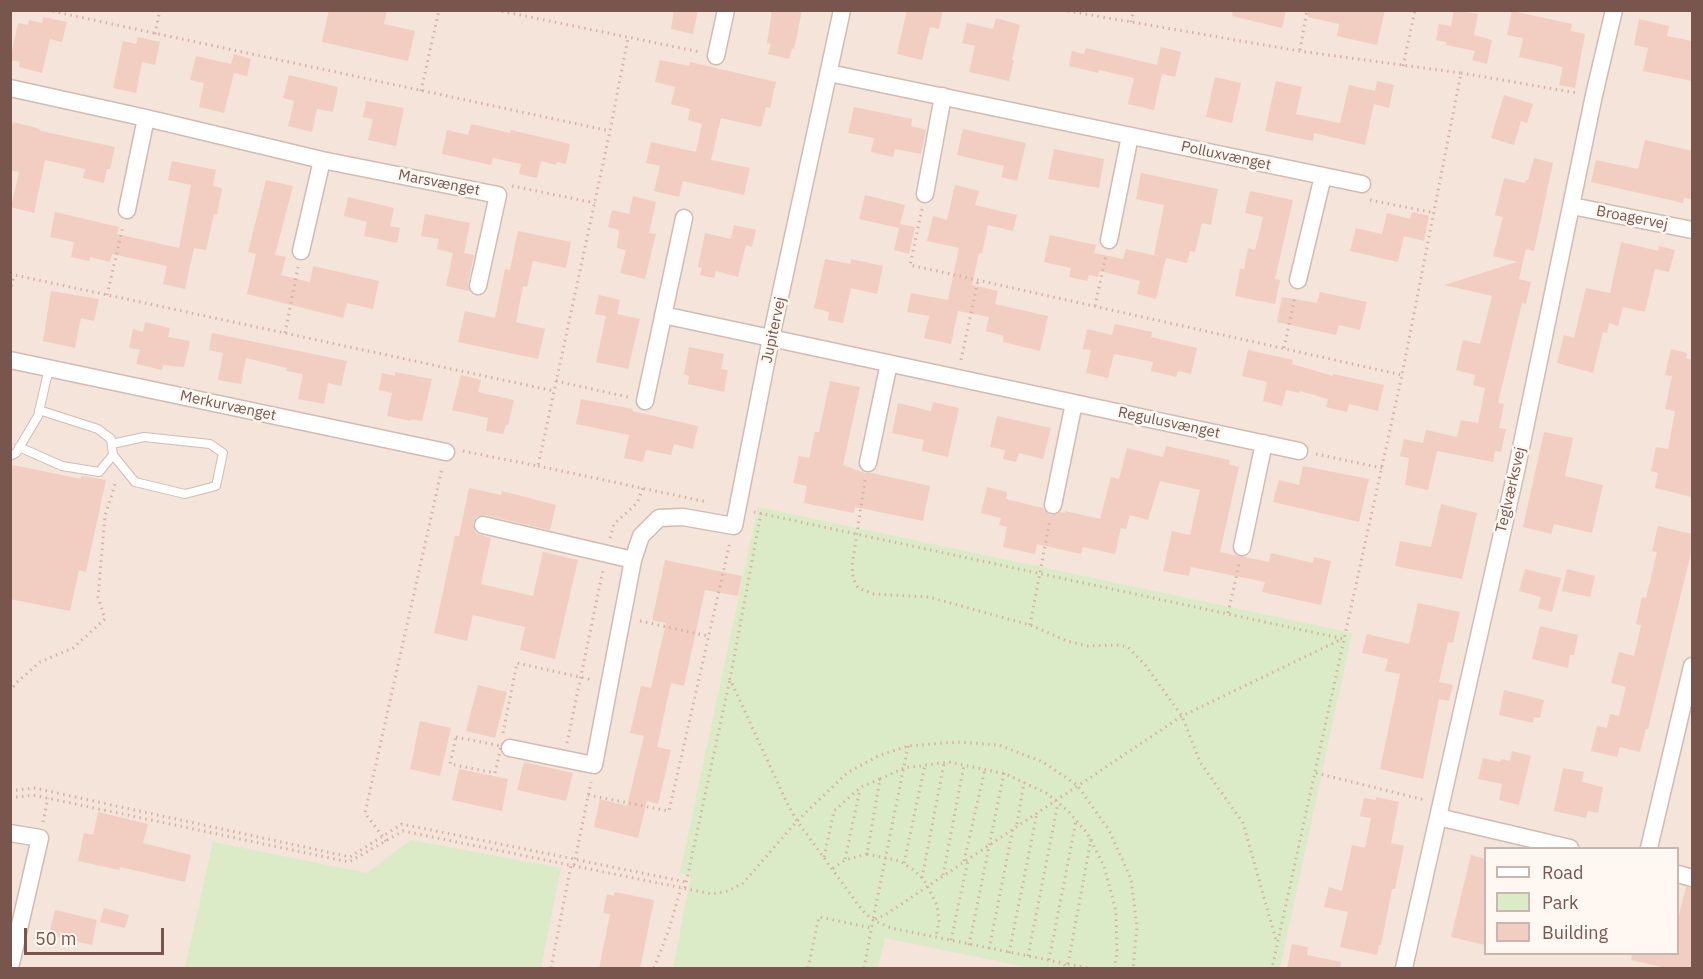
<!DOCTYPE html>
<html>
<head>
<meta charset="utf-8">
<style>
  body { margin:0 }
  #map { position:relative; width:1703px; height:979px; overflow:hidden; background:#fcf3eb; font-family:"IBM Plex Sans",sans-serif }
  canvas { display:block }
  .frame { position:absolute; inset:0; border:12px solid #78564d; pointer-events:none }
  .legend { position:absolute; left:1484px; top:847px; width:195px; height:108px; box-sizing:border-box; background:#fff7f1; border:2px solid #c9b7af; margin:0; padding:8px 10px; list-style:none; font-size:18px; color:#78564d }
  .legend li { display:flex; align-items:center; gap:12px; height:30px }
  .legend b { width:30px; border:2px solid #c9b7af }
  .scale { position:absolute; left:24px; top:928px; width:140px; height:27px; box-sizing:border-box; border:3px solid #78564d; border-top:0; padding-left:8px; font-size:18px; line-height:21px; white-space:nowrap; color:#78564d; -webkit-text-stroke:4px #fff7f1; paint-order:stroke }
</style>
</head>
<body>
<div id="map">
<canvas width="1703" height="979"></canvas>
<div class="frame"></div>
<ul class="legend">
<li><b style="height:8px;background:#fff"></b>Road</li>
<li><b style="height:16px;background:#dbebc8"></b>Park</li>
<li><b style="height:16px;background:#f2cec2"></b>Building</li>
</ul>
<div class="scale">50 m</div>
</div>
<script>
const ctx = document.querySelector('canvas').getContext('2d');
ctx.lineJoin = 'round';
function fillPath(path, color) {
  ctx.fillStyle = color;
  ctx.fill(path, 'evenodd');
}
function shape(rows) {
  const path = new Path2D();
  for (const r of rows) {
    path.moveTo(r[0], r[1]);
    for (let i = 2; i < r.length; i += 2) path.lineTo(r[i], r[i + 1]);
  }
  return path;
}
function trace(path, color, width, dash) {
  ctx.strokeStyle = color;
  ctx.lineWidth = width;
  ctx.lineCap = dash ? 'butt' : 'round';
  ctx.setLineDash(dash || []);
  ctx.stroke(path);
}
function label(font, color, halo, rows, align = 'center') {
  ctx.font = font + ' "IBM Plex Sans",sans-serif';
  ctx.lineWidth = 5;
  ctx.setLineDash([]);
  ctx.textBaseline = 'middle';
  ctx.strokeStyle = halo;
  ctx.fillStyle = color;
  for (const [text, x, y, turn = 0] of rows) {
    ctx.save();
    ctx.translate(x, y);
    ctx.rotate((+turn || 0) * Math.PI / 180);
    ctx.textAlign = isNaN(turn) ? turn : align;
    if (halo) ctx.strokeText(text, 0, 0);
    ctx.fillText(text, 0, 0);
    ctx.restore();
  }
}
fillPath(shape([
  [10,11,1692,11,1692,968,11,968],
  [1486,848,1678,848,1678,954,1486,954]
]), '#f4e4d9');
fillPath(shape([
  [758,507,1352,633,1280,968,1030,968,885,938,878,968,673,968,691,875,680,873],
  [411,840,561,868,541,968,185,968,213,842,367,873]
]), '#dbebc8');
fillPath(shape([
  [329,10,387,10,384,24,415,31,408,61,322,42],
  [674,10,698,10,693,34,671,29],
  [772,10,802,10,794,49,792,48,789,59,768,54,771,44,767,43],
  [907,10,943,10,939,29,930,27,922,60,897,54],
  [1233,10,1286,10,1282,28,1232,16],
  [1308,10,1385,10,1377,45,1337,36,1339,24,1308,17],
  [1454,10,1478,14,1474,35,1492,40,1487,64,1472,60,1475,51,1446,45,1446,42,1436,40,1439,24,1451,26],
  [1512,11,1572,24,1571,31,1585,34,1575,88,1559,85,1563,67,1519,57,1523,38,1507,35],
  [43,17,67,22,62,42,50,39,42,73,19,67,20,62,10,60,18,23,28,25,29,20,42,23],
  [996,18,1020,25,1012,60,1014,60,1009,81,969,72,975,46,962,43,967,23,993,29],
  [1639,19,1669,26,1667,36,1692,41,1692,81,1643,71,1648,48,1634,45],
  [138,37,160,42,155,65,142,62,136,93,113,88,123,41,136,44],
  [1161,47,1181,52,1175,77,1162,74,1154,110,1128,104,1134,78,1099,70,1098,73,1069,66,1072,51,1084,54,1086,48,1157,65],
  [234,54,251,59,247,76,234,73,224,113,199,107,204,83,190,80,196,56,231,64],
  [660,60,689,66,690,62,776,82,770,108,766,107,761,127,721,118,711,160,750,168,744,195,683,181,679,197,654,191,660,166,646,163,651,142,696,152,702,124,688,120,690,109,671,104,675,87,655,82],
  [289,75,338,87,333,112,317,109,312,132,288,126,294,101,283,98],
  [1215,77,1241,83,1232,123,1206,117],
  [1276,81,1302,87,1296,114,1340,123,1349,85,1375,91,1377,81,1394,85,1389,108,1374,104,1365,145,1314,133,1313,141,1265,131],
  [1504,95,1533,104,1527,123,1521,121,1514,145,1491,138],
  [366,101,404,108,396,146,368,140,373,119,363,117],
  [854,107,912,119,911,126,926,130,921,154,895,149,893,157,871,152,874,138,848,133],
  [13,122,37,128,41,131,115,147,110,169,107,169,104,183,83,178,85,169,45,160,34,213,11,207,19,172,10,170,10,133],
  [471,124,510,133,511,130,570,144,566,164,557,162,556,165,541,161,537,178,519,174,521,164,493,158,491,165,442,154,447,130,468,135],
  [963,129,1026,143,1017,181,1001,177,1004,166,957,155],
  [1645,140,1692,151,1692,199,1684,198,1683,203,1591,182,1596,160,1638,169],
  [1054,149,1104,159,1099,188,1048,179],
  [1534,158,1553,163,1534,251,1526,249,1519,279,1531,282,1526,304,1522,303,1498,403,1504,404,1499,428,1506,429,1501,452,1495,451,1493,462,1437,451,1428,490,1405,485,1409,458,1400,456,1404,439,1423,443,1426,430,1457,437,1461,420,1478,423,1485,388,1473,385,1475,375,1456,370,1463,340,1480,344,1492,296,1444,285,1517,262,1493,256,1503,217,1495,215,1504,178,1525,183,1526,180,1528,180],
  [172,161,216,170,213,186,222,188,217,215,214,214,206,250,194,248,185,289,163,284,167,266,112,254,110,262,90,257,89,261,71,257,74,242,50,237,55,212,119,227,117,234,179,248,191,185,168,180],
  [1141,173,1218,189,1211,225,1202,223,1195,252,1190,251,1187,263,1154,255,1164,205,1136,199],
  [266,180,293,186,275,255,286,257,281,275,310,282,313,266,379,281,373,309,347,303,343,318,247,294,256,254,248,252],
  [955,185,979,191,975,205,1017,215,1013,231,988,225,982,254,979,253,972,285,998,291,995,304,1048,316,1040,351,1003,342,1004,336,986,331,989,317,958,311,951,344,924,338,929,316,907,312,911,293,948,300,959,248,927,241,933,216,947,220],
  [1250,191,1293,200,1275,279,1280,280,1275,304,1235,296,1240,269,1244,269,1248,248,1255,250,1263,217,1245,213],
  [865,195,905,205,900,224,915,227,909,254,894,250,899,228,859,219],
  [633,196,656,202,649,233,656,234,645,279,620,273,626,250,617,248,619,230,608,227,612,210,629,214],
  [348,197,394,208,390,226,400,228,397,243,364,236,367,222,344,216],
  [1412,212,1429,216,1424,241,1404,236,1398,262,1350,251,1356,228,1382,234,1387,213,1410,219],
  [425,214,470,223,464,253,474,255,468,284,469,291,446,286,453,253,437,249,439,239,421,236],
  [734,225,756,230,752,247,746,245,738,277,716,271,714,278,700,275,702,268,698,267,705,233,731,239],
  [518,231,571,242,566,268,533,261,527,287,523,286,516,322,545,329,538,359,458,342,465,311,495,318,505,269,510,270],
  [1050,235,1096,245,1094,253,1123,259,1126,249,1166,258,1156,299,1137,294,1140,281,1100,271,1098,277,1089,275,1087,281,1069,277,1071,268,1044,262],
  [1621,242,1658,251,1659,246,1675,250,1669,272,1655,269,1645,312,1623,307,1618,326,1609,323,1607,333,1603,332,1593,373,1557,363,1564,335,1574,338,1586,288,1610,293],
  [825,259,850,264,851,259,883,266,877,294,851,288,843,323,828,320,829,312,814,308],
  [51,291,99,299,94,321,81,318,75,348,43,341],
  [1320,292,1367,302,1360,330,1339,325,1336,335,1277,322,1282,297,1317,303],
  [599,295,620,300,617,314,640,319,628,369,596,362,606,316,595,314],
  [145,322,170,328,168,337,190,341,184,367,163,365,162,370,136,364,140,350,129,348,133,329,143,332],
  [1115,324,1152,332,1151,337,1197,348,1191,374,1178,371,1176,377,1151,371,1153,362,1114,354,1108,378,1086,373,1091,350,1083,349,1087,329,1112,335],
  [212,333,347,361,341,386,328,383,324,404,298,399,303,374,286,371,287,368,246,358,241,384,218,380,223,353,209,350],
  [689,347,724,354,721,369,728,370,724,392,688,384,689,376,684,374],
  [1671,349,1687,353,1686,358,1692,360,1692,497,1655,488,1658,473,1651,471,1656,447,1668,449,1675,411,1665,409,1672,376,1665,375],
  [1248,350,1293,360,1292,364,1333,376,1333,374,1384,385,1378,411,1349,404,1347,412,1326,407,1328,399,1300,391,1299,393,1286,390,1282,406,1263,401,1267,382,1242,376],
  [395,372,432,379,422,421,411,419,411,421,387,416,392,393,379,390,382,373,395,376],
  [461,375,481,380,478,392,514,400,508,425,506,425,503,434,486,431,488,418,452,410],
  [830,381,860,387,843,465,865,473,872,473,930,486,923,521,855,507,854,513,804,503,807,486,793,483,799,456,809,458,815,432,819,432],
  [581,399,633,409,632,411,698,426,693,449,674,444,671,455,646,450,643,462,624,458,629,435,576,424],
  [933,402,959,408,948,457,922,451,924,440,892,433,898,403,931,411],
  [997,416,1051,428,1043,459,1019,453,1016,462,1003,459,1005,450,990,447],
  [1544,432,1573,438,1565,476,1603,485,1592,533,1554,524,1551,534,1523,527],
  [1166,446,1230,460,1229,464,1239,467,1220,552,1269,562,1271,553,1313,563,1314,557,1331,561,1321,605,1262,592,1265,582,1191,567,1189,576,1163,571,1172,531,1190,535,1200,490,1160,481,1148,520,1130,515,1126,529,1121,528,1115,554,1083,547,1081,554,1037,544,1035,554,1003,547,1007,527,999,525,1001,518,981,513,987,487,1007,492,1006,499,1043,508,1050,515,1061,512,1065,513,1065,511,1100,519,1111,477,1119,479,1127,448,1163,457],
  [13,465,81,479,81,476,106,480,86,572,79,570,70,611,10,599,10,476],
  [1303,466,1369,479,1359,522,1273,502,1279,480,1299,485],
  [469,488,501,495,502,491,556,505,550,530,485,515,476,517,473,523,476,533,491,538,481,584,533,596,543,552,578,560,555,659,520,650,525,627,473,615,467,641,434,633,455,536,459,536],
  [1441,504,1477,513,1462,579,1395,566,1400,541,1431,547],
  [1658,526,1692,534,1692,549,1648,729,1646,729,1640,752,1620,747,1617,757,1591,751,1597,726,1607,728,1610,714,1619,716,1626,687,1611,683,1619,652,1634,656,1641,625,1636,624,1642,597,1646,598,1657,552,1652,551],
  [665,560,742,576,738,596,705,590,684,686,671,683,657,747,671,750,658,804,647,801,638,838,594,827,600,799,627,806,644,736,630,733,641,686,651,688,666,623,652,620],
  [1525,569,1561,578,1552,612,1538,608,1541,597,1519,591],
  [1567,569,1595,576,1590,597,1562,591],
  [1418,603,1460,612,1453,643,1448,642,1439,682,1453,685,1449,701,1439,699,1423,779,1380,769,1400,674,1385,671,1388,659,1362,653,1367,634,1409,644],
  [1540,626,1578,635,1574,655,1570,655,1568,668,1532,659],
  [478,685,507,692,495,738,466,731],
  [1504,690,1544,700,1540,718,1534,717,1533,723,1499,715],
  [420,721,451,728,440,776,410,769],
  [1512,751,1531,756,1519,805,1499,800,1502,784,1478,779,1483,758,1500,762,1501,759,1510,761],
  [524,762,573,773,566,801,517,790],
  [1563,768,1584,772,1582,782,1603,787,1598,813,1588,811,1586,818,1554,811],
  [459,769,508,779,502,811,452,800],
  [1376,797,1399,802,1391,843,1404,846,1395,889,1392,889,1381,945,1379,945,1377,955,1340,947,1348,912,1324,907,1329,887,1342,891,1352,845,1365,848,1371,818,1360,816,1364,798,1376,800],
  [98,812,148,824,143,843,191,855,185,882,120,867,119,870,78,861,84,833,93,835],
  [1471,855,1485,859,1485,945,1451,937],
  [1686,887,1692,888,1692,969,1670,969,1631,960,1632,954,1677,954,1677,923],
  [615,892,654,900,640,969,599,969,610,914,603,913,607,894,614,896],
  [104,908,129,915,125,928,100,922],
  [55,910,97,920,92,945,49,935],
  [1292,944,1308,947,1307,955,1341,962,1340,969,1287,969]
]), '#f2cec2');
const lane = shape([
  [112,444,144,437,210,444,223,453,216,486,185,494,135,482,113,455],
  [19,447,62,466,99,472,113,455,111,439,98,429,39,410],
  [10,456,16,453,38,416,49,368]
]);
const street = shape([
  [716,56,726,10],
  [829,73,1362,184],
  [10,88,146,118,322,160,498,195,478,286],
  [925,194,943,96],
  [1572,206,1692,230],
  [127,210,146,118],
  [1109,240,1130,136],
  [301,251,322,160],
  [1298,280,1323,176],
  [663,315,1299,451],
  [10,360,446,452],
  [645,401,684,218],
  [868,463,889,363],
  [1053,505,1074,403],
  [483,525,633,560],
  [1242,547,1264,443],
  [510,748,594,765,633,560,641,536,659,518,683,517,734,526,771,338,842,10],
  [1438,817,1570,848],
  [10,833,40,838,10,968],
  [1649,848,1692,666],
  [1678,874,1692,878],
  [1404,968,1517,467,1594,95,1614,10]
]);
trace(lane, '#d2bbb2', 10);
trace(street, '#d2bbb2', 19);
trace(shape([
  [47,10,610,131],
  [496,10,700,52],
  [1062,10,1299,51,1461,73,1402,375,1272,968],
  [1131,22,1134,10],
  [155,34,160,10],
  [1300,50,1307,10],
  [1403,66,1415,10],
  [1461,73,1578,93],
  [421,91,439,10],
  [512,186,595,203],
  [1370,200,1435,213],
  [922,209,910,265,1402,375],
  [10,274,554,391],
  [10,292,14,275],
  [107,295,123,226],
  [1095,306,1106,255],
  [285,333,298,267],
  [1284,348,1295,296],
  [961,360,978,280],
  [556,381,628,397],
  [463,451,538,466,610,131,628,38],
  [1316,454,1382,468],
  [538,466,707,502],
  [865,480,852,566,853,578,858,588,874,594,929,597,1030,625,1067,641,1088,646,1117,645,1128,647,1146,666,1182,716,1200,762,1243,823,1276,940],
  [754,512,1344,639],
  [761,513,730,679,787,803,797,821,862,910,873,920,891,928,1063,963,1067,968],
  [610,538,614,524,637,503,643,488],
  [1228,613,1239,564],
  [640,621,708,636],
  [1030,625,1050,520],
  [10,692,16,683,40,662,73,648,105,619,98,597,105,516,116,481],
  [503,733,517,663,593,680],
  [456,737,501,746,495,773,450,764,456,737],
  [567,743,603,570],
  [908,746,873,920,885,915,1182,716,1342,639],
  [1316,773,1425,800],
  [880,779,904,768,949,762,1006,774,1046,793,1055,800,1069,812,1087,833,1104,866,1116,911,1117,955,1114,968],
  [10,791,34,788,350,857,402,824,686,882],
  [588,795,669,811,730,542],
  [10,798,33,795,349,862,403,831,712,894,728,891,743,883,797,821,847,773,878,756,908,746,957,742,999,745,1043,762,1077,785,1109,830,1131,879,1137,927,1133,968],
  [43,822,48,798],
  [1017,824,1024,782],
  [386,841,365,813,442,468],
  [867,854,900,861,915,871,924,880,937,905,939,921,936,937],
  [824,857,834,811,861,787,880,779,867,854,845,860,832,869],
  [845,859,860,789],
  [964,861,985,769],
  [904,863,925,765],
  [574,865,591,782],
  [943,875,964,765],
  [922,878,944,763],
  [685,888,730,679],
  [951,940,968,860],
  [969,945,1004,773],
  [989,949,1013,828],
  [1009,953,1037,813],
  [1028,956,1058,803],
  [1049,960,1076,821],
  [1068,964,1091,839],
  [1068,964,1087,968],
  [551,968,571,865],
  [654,968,669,929,681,888],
  [808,968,819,917,872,928],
  [864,968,873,920]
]), '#d7b1a5', 3, [1.5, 4.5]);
trace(lane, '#fff', 8);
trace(street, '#fff', 16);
label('15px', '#78564d', '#fff7f1', [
  ["Polluxvænget",1226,156,12],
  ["Marsvænget",439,183,11],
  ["Broagervej",1632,218,11],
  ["Jupitervej",774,330,-78],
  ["Merkurvænget",228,406,12],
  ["Regulusvænget",1169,423,12],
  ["Teglværksvej",1511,490,-77]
]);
</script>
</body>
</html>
